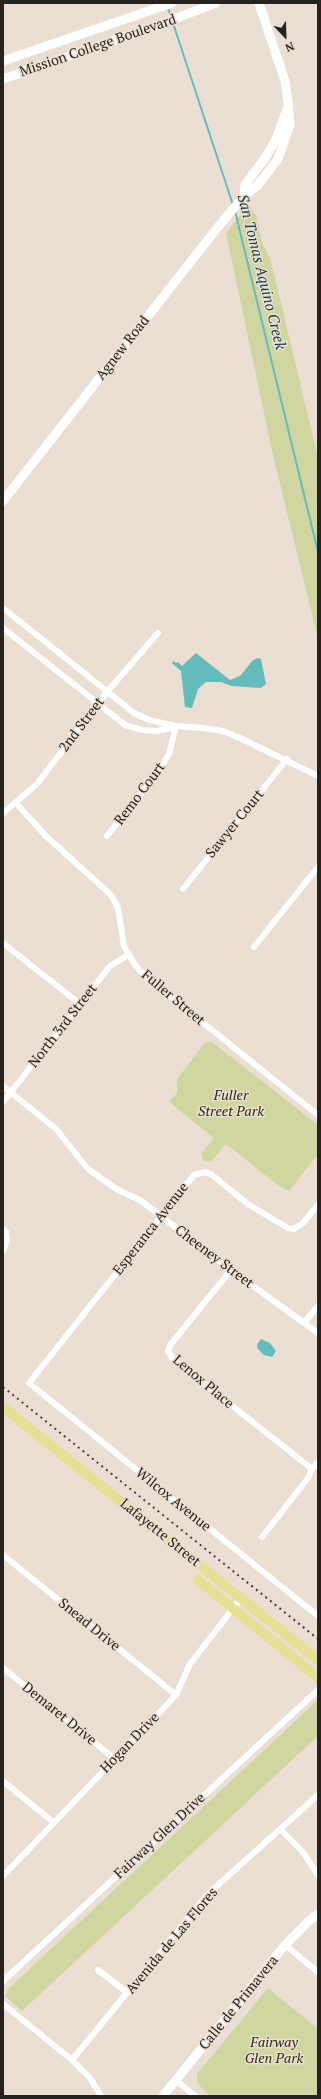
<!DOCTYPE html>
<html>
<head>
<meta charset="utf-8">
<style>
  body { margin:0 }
  #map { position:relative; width:321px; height:2099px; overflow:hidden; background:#ebded3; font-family:"PT Serif",serif }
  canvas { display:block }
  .frame { position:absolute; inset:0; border:4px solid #27221e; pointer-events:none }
  .north { position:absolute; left:265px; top:16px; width:40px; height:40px; -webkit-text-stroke:3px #ebded3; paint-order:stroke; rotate:157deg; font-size:11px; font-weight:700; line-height:16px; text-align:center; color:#27221e }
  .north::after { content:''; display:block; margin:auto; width:14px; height:18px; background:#27221e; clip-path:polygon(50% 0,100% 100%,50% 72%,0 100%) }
</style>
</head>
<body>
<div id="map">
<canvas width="321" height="2099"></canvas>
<div class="frame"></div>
<div class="north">N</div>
</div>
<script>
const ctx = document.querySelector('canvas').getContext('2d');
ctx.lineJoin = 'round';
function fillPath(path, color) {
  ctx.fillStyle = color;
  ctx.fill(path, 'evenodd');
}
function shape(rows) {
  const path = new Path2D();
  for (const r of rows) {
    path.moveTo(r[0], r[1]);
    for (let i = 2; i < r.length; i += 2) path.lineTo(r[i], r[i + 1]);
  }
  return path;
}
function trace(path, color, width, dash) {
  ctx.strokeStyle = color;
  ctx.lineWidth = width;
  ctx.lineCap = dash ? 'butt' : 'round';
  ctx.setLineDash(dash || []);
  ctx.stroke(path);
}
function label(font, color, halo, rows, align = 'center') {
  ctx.font = font + ' "PT Serif",serif';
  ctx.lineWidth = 3;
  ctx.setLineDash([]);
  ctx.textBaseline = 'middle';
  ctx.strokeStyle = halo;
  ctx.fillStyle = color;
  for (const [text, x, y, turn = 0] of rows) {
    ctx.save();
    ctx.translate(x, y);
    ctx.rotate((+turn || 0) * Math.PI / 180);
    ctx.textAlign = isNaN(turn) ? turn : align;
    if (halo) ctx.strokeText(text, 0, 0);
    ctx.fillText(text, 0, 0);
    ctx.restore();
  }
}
fillPath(shape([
  [249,204,254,214,256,214,262,242,271,261,318,458,318,639,273,455,226,233],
  [208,1042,212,1042,318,1125,318,1154,289,1191,279,1186,226,1144,211,1162,203,1160,201,1154,214,1138,169,1102,177,1093,177,1079,204,1044],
  [318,1700,318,1736,22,2011,6,1997,7,1990],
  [268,1988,318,2029,318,2096,210,2096,197,2083,197,2074]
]), '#d1d6a1');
fillPath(shape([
  [196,653,230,680,240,676,253,660,258,658,261,659,266,684,261,688,232,686,221,682,206,682,198,689,192,708,185,707,181,671,172,663,173,661,176,663,178,662,182,666],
  [261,1339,270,1343,276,1351,272,1357,264,1355,258,1349,257,1345]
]), '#63bbbb');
trace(shape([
  [168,8,171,17],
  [173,23,233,205],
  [235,211,318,552]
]), '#63bbbb', 2);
trace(shape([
  [3,608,134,713,149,720,176,726,203,728,223,731,240,738,318,776],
  [3,628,125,725,142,730,157,731,174,727],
  [16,803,46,836,111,895,118,908,124,946,135,965,146,977,318,1115],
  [3,813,37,784,107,692,158,633],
  [107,836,159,771,169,754,176,726],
  [183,889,287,759],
  [3,943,80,1004],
  [254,947,318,867],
  [3,1086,56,1129,88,1169,118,1190,140,1200,231,1270,318,1333],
  [3,1102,110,966,128,955],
  [318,1205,303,1223,294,1229,288,1228,249,1205,211,1174,205,1172,194,1175,29,1383,318,1616],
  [3,1229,6,1232,7,1240,3,1251],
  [231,1270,171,1344,168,1351,172,1358,312,1469,318,1462],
  [305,1322,318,1306],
  [262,1537,308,1478,312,1469],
  [3,1555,176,1695],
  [3,1668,115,1759],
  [3,1781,53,1822],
  [280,1829,303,1852,318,1875],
  [3,1876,176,1695,190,1664,241,1598],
  [285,1945,318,1972],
  [98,1970,128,1993],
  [3,1981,318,1690],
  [3,2004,72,2060,90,2078,101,2096],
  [72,2060,207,1895,318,1795],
  [176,2080,195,2096]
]), '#fff', 6);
trace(shape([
  [3,61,172,3],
  [3,79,153,27,216,3],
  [244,196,245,185,267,155,276,139,287,109],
  [3,501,218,227,244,196,257,186,278,159,290,125,288,102,285,81,259,3],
  [163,2096,285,1945,310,1920,318,1914]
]), '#fff', 9);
trace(shape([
  [3,1407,318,1660],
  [198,1580,318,1678]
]), '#e6e094', 10);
trace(shape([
  [3,1387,318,1639]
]), '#46403b', 2, [2, 4]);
label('14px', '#27221e', '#ebded3', [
  ["Mission College Boulevard",98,46,-19],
  ["Agnew Road",123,348,-52],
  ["2nd Street",82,725,-53],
  ["Remo Court",140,794,-53],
  ["Sawyer Court",235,824,-51],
  ["Fuller Street",173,998,40],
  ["North 3rd Street",63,1026,-52],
  ["Esperanca Avenue",151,1229,-52],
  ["Cheeney Street",214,1257,37],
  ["Lenox Place",203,1382,40],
  ["Wilcox Avenue",173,1500,39],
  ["Lafayette Street",160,1533,39],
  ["Snead Drive",89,1625,39],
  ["Demaret Drive",59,1714,39],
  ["Hogan Drive",130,1743,-46],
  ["Fairway Glen Drive",160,1836,-43],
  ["Avenida de Las Flores",172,1941,-50],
  ["Calle de Primavera",239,2003,-51]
]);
label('italic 14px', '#2b2d11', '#ebded3', [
  ["Fuller",231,1096],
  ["Street Park",231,1112],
  ["Fairway",274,2043],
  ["Glen Park",274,2059]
]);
label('italic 15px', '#184242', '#ebded3', [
  ["San Tomas Aquino Creek",261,272,76]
]);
</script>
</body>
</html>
